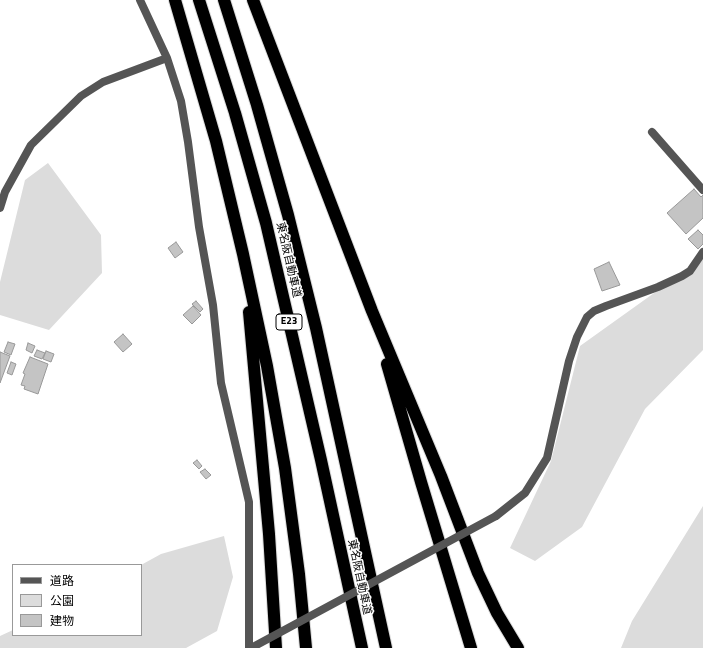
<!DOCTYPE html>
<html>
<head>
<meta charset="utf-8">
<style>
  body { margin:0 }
  #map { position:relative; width:703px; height:648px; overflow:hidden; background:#fff; font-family:"Titillium Web","Noto Sans JP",sans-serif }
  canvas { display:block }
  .legend { position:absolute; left:12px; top:564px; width:130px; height:72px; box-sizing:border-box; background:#fff; border:1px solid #999; margin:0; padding:5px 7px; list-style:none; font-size:12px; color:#000 }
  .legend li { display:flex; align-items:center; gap:8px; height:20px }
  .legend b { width:20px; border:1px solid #999 }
</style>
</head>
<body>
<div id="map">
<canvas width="703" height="648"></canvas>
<ul class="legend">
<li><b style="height:5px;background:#555"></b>道路</li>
<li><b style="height:11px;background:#dcdcdc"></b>公園</li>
<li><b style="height:11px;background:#c4c4c4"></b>建物</li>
</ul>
</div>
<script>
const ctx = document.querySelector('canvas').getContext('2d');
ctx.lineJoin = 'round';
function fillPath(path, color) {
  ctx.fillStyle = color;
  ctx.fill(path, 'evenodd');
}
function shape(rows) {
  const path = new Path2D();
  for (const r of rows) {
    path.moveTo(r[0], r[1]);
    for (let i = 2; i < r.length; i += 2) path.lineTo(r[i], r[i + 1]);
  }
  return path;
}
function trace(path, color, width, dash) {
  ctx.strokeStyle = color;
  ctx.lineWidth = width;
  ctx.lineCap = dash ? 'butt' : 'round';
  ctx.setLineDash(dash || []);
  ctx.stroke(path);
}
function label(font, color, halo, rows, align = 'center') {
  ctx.font = font + ' "Titillium Web","Noto Sans JP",sans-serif';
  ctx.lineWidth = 3;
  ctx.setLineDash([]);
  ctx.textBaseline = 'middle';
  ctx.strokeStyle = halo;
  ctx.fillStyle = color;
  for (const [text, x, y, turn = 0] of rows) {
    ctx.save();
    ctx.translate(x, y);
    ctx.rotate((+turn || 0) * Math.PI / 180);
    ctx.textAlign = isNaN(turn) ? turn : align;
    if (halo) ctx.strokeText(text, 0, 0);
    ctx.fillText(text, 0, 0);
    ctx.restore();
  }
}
fillPath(shape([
  [48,163,101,235,102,273,49,330,0,315,0,282,25,180],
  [703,258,703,350,645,409,582,527,535,561,510,548,551,461,580,346],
  [703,506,703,648,621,648,632,621],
  [224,536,233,577,217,631,186,648,0,648,0,636,13,630,13,635,141,635,141,565,161,554]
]), '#dcdcdc');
const building = shape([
  [694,189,701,197,703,195,703,218,686,234,667,213,694,189],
  [698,230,703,235,703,244,698,249,688,239,698,230],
  [176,242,183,252,175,258,168,248,176,242],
  [609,262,620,285,602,291,594,269,609,262],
  [196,301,203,309,200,312,192,304,196,301],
  [193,306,201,315,192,324,183,315,193,306],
  [123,334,132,344,123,352,114,342,123,334],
  [8,342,15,344,11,355,4,352,8,342],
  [28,343,35,346,32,353,26,350,28,343],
  [37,350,45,353,42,359,34,356,37,350],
  [46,351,54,354,51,362,43,359,46,351],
  [0,352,10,356,0,383,0,352],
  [30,357,48,364,38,394,24,389,25,386,21,385,25,374,23,373,30,357],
  [11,362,16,364,12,375,7,373,11,362],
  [197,460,202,466,199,469,193,463,197,460],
  [205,469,211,475,206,479,200,472,205,469]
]);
fillPath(building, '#c4c4c4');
trace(building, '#999', 1);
const motorway = shape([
  [175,0,216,141,243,254,267,366,285,468,299,574,306,648],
  [199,0,235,113,266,223,321,460,362,648],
  [224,0,257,105,288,215,316,328,386,648],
  [253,0,372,311,441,476,478,573,497,613,518,648],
  [249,312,269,534,276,648],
  [387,364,421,482,471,648]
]);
trace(motorway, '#dbdbdb', 14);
trace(shape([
  [140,0,167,58,181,101,188,142,199,227,213,305,221,383,249,502,249,648],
  [652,132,703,190],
  [0,208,5,192,31,145,81,96,103,82,167,58],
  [496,516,525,493,547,458,569,361,577,337,587,317,594,311,606,306,658,287,682,276,690,271,703,252]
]), '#555', 8);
trace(motorway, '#000', 12);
trace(shape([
  [251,648,496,516]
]), '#555', 8);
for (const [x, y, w] of [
  [289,322,26]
]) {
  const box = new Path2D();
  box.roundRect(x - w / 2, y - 8, w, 16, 3);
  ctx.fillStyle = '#fff';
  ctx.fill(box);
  trace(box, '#000', 1);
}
label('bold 10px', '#000', null, [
  ["E23",289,322]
]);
label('11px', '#000', '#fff', [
  ["東名阪自動車道",288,260,77],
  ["東名阪自動車道",359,577,78]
]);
</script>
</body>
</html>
